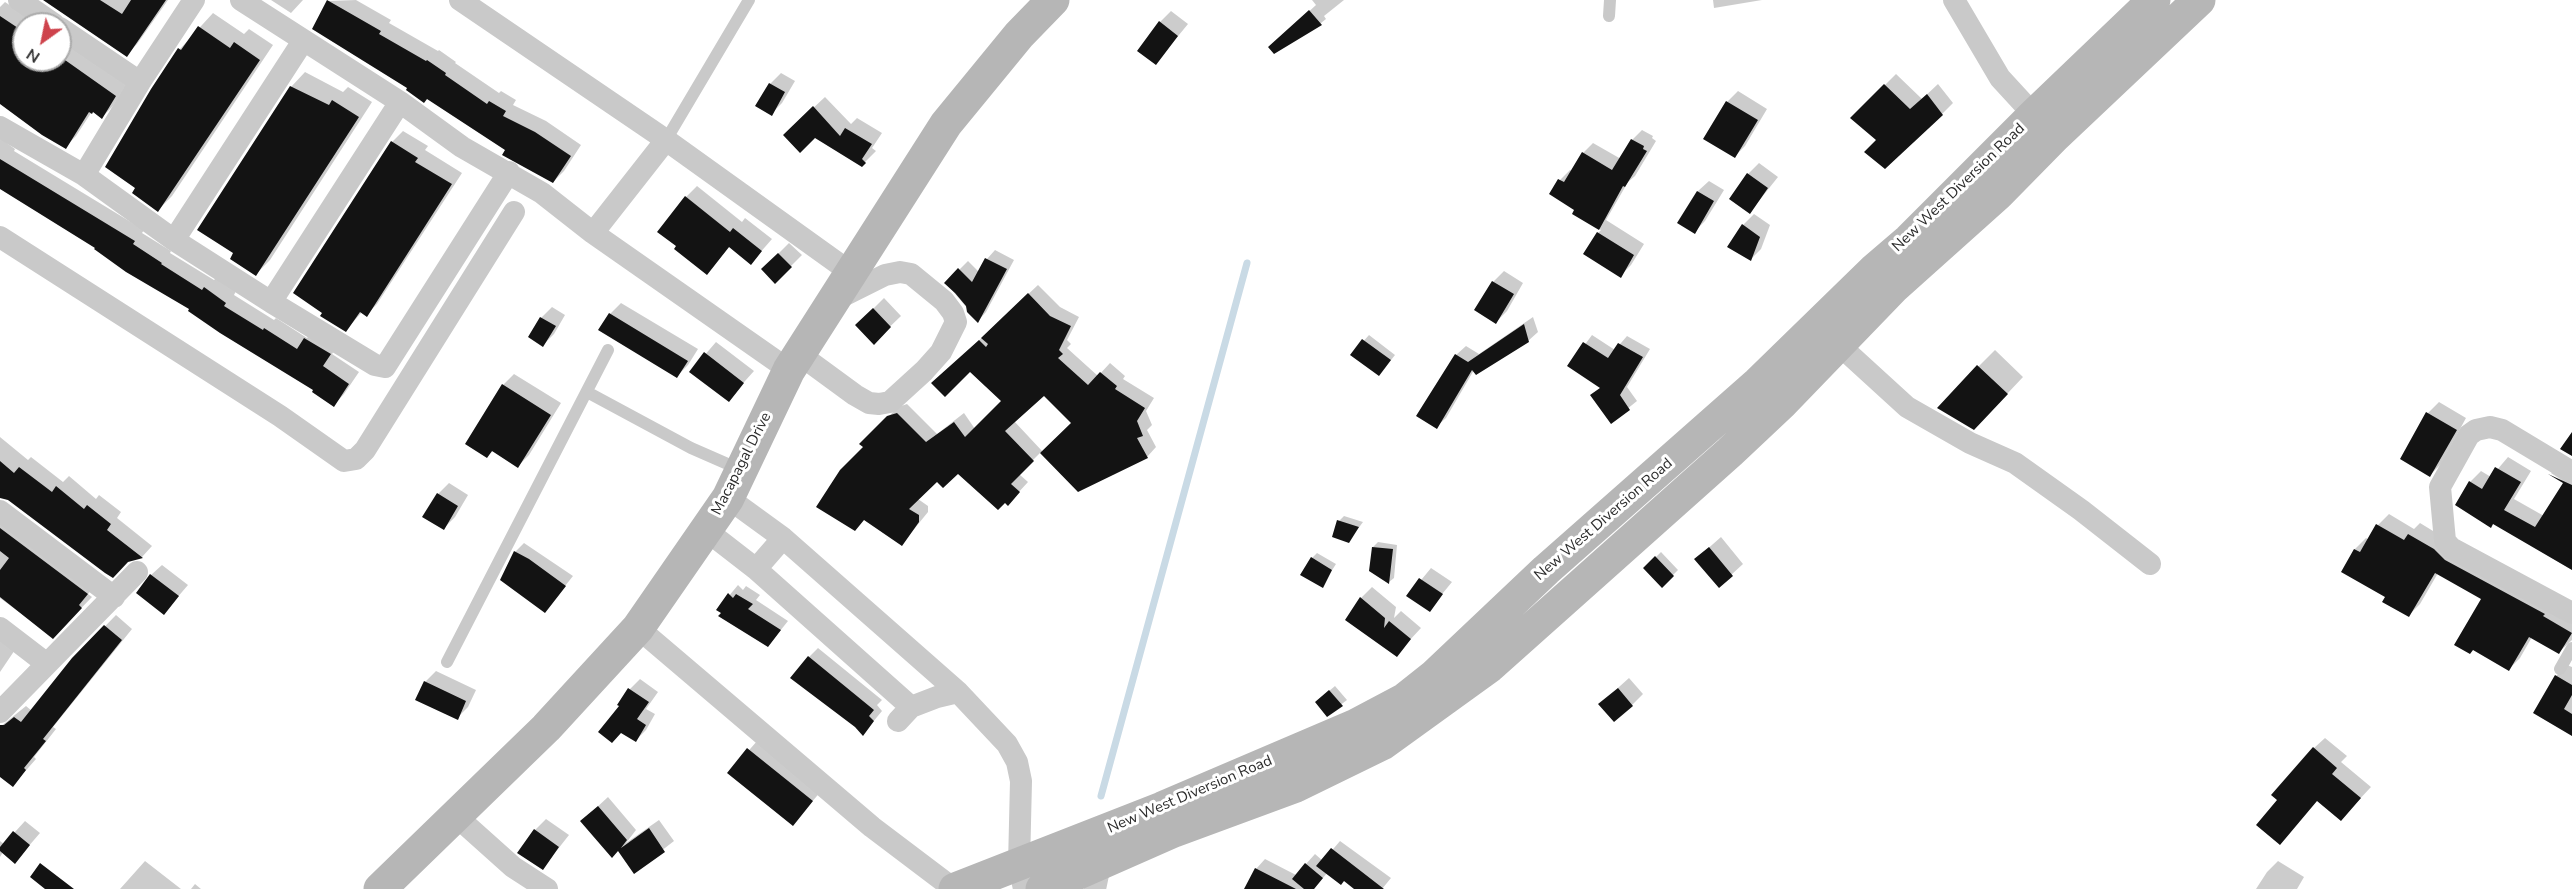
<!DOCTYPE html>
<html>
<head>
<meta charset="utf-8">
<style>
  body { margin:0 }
  #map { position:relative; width:2572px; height:889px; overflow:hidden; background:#fff; font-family:"Nunito Sans",sans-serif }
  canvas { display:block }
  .north { position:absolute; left:12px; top:12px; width:60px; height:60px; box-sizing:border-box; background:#fff; border:2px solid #ababab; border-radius:50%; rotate:213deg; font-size:16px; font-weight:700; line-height:24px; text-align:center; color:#2c2c2c }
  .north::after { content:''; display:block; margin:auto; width:21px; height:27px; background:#ce434c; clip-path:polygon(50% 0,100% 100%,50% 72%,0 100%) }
</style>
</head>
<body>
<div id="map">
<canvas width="2572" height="889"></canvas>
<div class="north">N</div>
</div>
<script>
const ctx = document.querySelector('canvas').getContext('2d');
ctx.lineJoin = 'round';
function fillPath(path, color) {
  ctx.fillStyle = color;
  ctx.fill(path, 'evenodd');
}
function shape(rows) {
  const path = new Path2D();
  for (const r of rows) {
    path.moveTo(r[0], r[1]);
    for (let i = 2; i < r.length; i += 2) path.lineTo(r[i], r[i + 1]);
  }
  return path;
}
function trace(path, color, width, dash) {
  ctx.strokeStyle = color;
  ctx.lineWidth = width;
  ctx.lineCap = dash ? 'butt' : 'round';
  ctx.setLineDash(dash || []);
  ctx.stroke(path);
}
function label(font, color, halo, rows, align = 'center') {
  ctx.font = font + ' "Nunito Sans",sans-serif';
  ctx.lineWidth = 6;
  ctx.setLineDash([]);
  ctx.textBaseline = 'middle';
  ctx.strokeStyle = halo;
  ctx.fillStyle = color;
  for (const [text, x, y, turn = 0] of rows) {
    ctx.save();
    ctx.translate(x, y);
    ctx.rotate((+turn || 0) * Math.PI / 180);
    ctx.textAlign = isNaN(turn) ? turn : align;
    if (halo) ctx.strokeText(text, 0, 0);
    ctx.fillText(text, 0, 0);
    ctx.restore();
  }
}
fillPath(shape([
  [46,0,168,0,137,44,126,55],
  [271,0,303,0,291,13],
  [356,0,391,20,389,23,438,51,439,50,456,62,455,63,499,93,501,91,516,100,513,105,546,121,581,145,564,171,553,182,428,97,409,88,328,1],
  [1312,0,1344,0,1324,16,1326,19,1321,23,1274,52,1276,42,1316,5],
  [1713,0,1762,0,1714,8],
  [5,2,38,24,24,24,24,60,60,60,60,39,126,85,113,106,102,117,93,110,76,136,65,147,0,102,0,7],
  [1171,11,1188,24,1156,63,1160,22],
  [213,13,244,34,249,29,273,45,172,196,158,210,180,49],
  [305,72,343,92,348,87,372,102,270,260,256,274,291,87],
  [781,73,795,81,782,103,771,114,757,105,770,84],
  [1896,74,1922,99,1938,84,1953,103,1942,114,1878,140,1852,118],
  [1738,91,1767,109,1745,146,1734,157,1727,102],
  [825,97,851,124,857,118,882,133,872,148,876,151,862,165,796,124],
  [1642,130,1653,136,1652,138,1656,141,1635,176,1628,182,1606,220,1644,244,1631,265,1620,276,1598,233,1601,230,1574,213,1576,210,1560,180,1570,170,1572,171,1583,153,1593,143,1621,159,1632,140],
  [403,131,428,146,425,150,462,173,377,304,366,315,362,312,346,330,392,142],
  [0,138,15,149,14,151,144,230,142,233,171,251,170,253,214,280,216,278,236,291,234,295,274,320,276,318,307,338,316,328,340,343,332,354,359,372,344,394,334,405,315,390,0,185],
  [1759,163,1778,177,1750,212,1748,174],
  [1709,181,1724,190,1705,221,1694,232,1679,222,1698,191],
  [697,186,742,222,745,218,772,239,751,263,730,246,707,273,686,197],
  [1754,214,1770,225,1761,249,1750,260,1743,225],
  [789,243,802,255,775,282,763,269],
  [995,250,1014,260,986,312,978,321,946,283,968,261,979,272,987,259],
  [1504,271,1523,283,1507,311,1496,322,1493,282],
  [1038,285,1060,307,1079,317,1067,340,1071,344,1067,348,1098,376,1110,363,1125,376,1123,379,1154,398,1146,411,1152,425,1147,430,1156,447,1147,457,1079,490,1041,452,1019,474,1028,482,1017,494,958,472,938,480,918,499,928,506,928,512,902,544,865,447,862,444,898,407,907,404,937,434,964,413,975,429,1003,401,970,370,943,374],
  [1044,394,1073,423,1043,452,1014,421],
  [884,298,901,316,874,342,857,325],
  [621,303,698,349,688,365,677,376,600,329,610,314],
  [552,307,565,315,554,334,543,345,541,318],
  [1533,317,1538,332,1528,341,1474,370,1446,418,1436,427,1456,355,1466,346,1479,354],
  [1369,335,1395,355,1384,369,1352,354],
  [1592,335,1615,350,1627,336,1650,349,1627,387,1637,401,1611,422,1592,395,1601,387,1569,366],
  [716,342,754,371,728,400,691,371],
  [1995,350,2023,377,1991,411,1978,367],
  [514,374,561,403,529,455,518,466,493,451,487,456,503,385],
  [2439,402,2466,418,2441,464,2430,475,2428,413],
  [0,437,28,460,31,457,63,482,69,476,96,499,99,495,121,512,117,518,152,546,142,557,127,561,0,496],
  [2508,457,2531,471,2514,499,2544,516,2572,491,2572,570,2494,523,2491,526,2470,482,2481,471,2491,477],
  [2561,464,2572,470,2572,487,2551,473],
  [449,483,468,495,455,517,444,528,438,494],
  [0,505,98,582,88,594,92,597,53,637,0,598],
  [2389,514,2414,529,2420,523,2572,616,2572,640,2559,652,2532,637,2520,658,2509,669,2483,599,2438,573,2420,604,2409,615,2387,597,2343,571,2355,549,2366,538,2369,540,2378,525],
  [1344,516,1363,522,1349,541,1339,521],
  [1721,537,1743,564,1719,586,1696,559],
  [1378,542,1397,545,1394,578,1389,582,1373,547],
  [524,543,573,576,545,611,515,552],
  [1661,552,1678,570,1662,586,1645,568],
  [1317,553,1336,564,1322,586,1312,558],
  [162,565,188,585,164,613,151,575],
  [1431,568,1452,582,1429,610,1408,596],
  [738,585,743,590,746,586,760,595,756,600,788,621,768,646,718,609],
  [1372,587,1396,607,1394,618,1401,611,1421,628,1396,655,1361,598],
  [116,615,132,629,53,727,56,729,34,757,36,759,13,785,0,775,0,727,26,706,32,711,73,659],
  [0,617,25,635,0,672],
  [818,648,882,700,877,705,882,711,863,734,809,657],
  [2567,665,2572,667,2572,735,2535,713,2556,676],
  [436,671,476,690,468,707,457,718,425,682],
  [1629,678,1643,694,1632,705,1600,704],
  [640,679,658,692,646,709,655,714,646,730,636,740,621,706,630,689],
  [1335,686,1347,700,1327,715,1322,697],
  [765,732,828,783,793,824,729,773],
  [2325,738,2347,756,2341,762,2371,787,2341,819,2318,799,2279,800,2314,748],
  [608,797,636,830,626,843,659,820,674,841,634,872,619,849,582,821],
  [546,819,569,835,543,868,535,830],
  [25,821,40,833,15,862,3,852,0,857,0,841,4,844],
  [1340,841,1391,878,1382,889,1357,889,1345,880,1327,873,1314,889,1247,889,1256,869,1265,859,1296,875,1315,854,1323,861],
  [145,861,181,889,120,889],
  [2278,861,2304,877,2297,889,2256,889,2267,872],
  [195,884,201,889,191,889]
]), '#0003');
trace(shape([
  [1101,796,1247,263]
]), '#c9dae5', 7);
fillPath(shape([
  [43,0,100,0,122,14,131,0,166,0,127,57],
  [327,0,381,31,379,34,426,61,427,60,446,73,445,75,487,104,489,101,506,111,503,116,535,132,571,156,553,183,502,155,505,150,427,99,424,103,406,90,407,88,312,29],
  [1309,10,1322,25,1274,54,1268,47],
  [0,16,24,32,24,60,65,60,116,96,102,119,93,112,92,114,89,112,66,149,42,135,0,104],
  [1159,21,1178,36,1156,65,1137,51],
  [198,26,230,48,234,42,260,60,158,212,132,193,135,188,105,167,151,89,178,48,181,50],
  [769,83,785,92,772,116,755,106],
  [1884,84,1910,109,1927,94,1943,115,1885,169,1864,152,1876,140,1850,118],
  [290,86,329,105,332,100,359,117,256,276,230,259,233,253,197,230],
  [1726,101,1758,120,1735,158,1703,139],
  [813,106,840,136,845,128,872,144,862,159,866,163,862,167,815,138,800,153,783,135],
  [1631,139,1644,146,1643,149,1647,151,1625,187,1623,186,1599,230,1572,214,1574,210,1549,194,1558,179,1564,182,1582,152,1612,170],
  [391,141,418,158,415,162,452,184,367,317,360,312,346,332,320,316,322,313,293,293],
  [0,159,135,241,133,244,162,263,161,264,202,290,204,287,226,303,224,306,263,330,264,328,297,349,304,338,331,354,323,366,349,384,334,407,312,392,313,390,220,333,188,311,189,309,126,272,94,249,95,248,0,189],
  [1747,173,1768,188,1750,214,1729,199],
  [1697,191,1714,201,1695,234,1677,223],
  [685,196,730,232,733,228,762,251,751,265,729,247,707,275,674,249,676,246,657,232],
  [1742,224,1760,237,1751,261,1727,247],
  [1597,232,1634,255,1621,278,1583,254],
  [778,253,792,267,775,284,761,269],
  [985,258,1007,269,978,323,967,312,966,306,955,293,944,283,958,268,972,282],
  [1492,281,1514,294,1496,324,1474,310],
  [1028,293,1050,316,1071,326,1059,350,1063,354,1058,358,1088,385,1100,372,1117,386,1115,389,1145,408,1137,421,1143,436,1137,438,1148,458,1078,492,1040,453,1071,423,1044,396,1005,431,1034,461,1011,484,1020,492,1008,506,1005,503,998,510,958,474,943,488,937,482,909,509,919,515,919,522,902,546,864,520,855,531,816,507,840,470,863,447,859,444,887,416,897,413,926,442,954,422,965,437,1001,401,970,372,945,397,931,383,979,340,986,347,988,344,981,338],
  [873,308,891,327,874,345,855,325],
  [609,313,688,361,677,378,598,330],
  [540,317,556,326,543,347,528,337],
  [1524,324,1529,342,1476,375,1472,370,1437,429,1416,416,1455,354,1468,362],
  [1362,339,1391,360,1379,376,1350,355],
  [1583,342,1608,358,1618,343,1643,357,1620,395,1630,410,1611,424,1590,395,1600,388,1567,366],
  [704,352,744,383,729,402,689,372],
  [1977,365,2008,394,1974,430,1937,408],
  [502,384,551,415,518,468,492,451,487,458,465,444],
  [2426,412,2457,430,2430,477,2400,459],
  [2572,432,2572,456,2560,449],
  [0,461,14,473,19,467,52,492,56,486,84,509,87,505,111,524,107,530,143,558,128,562,113,578,105,573,8,500,0,498],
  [2495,467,2521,482,2504,510,2535,527,2563,483,2548,474,2572,485,2572,570,2493,524,2491,528,2455,505,2469,481,2482,489],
  [437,493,458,506,444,530,422,517],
  [1337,520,1359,527,1349,543,1332,537],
  [2376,524,2404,540,2408,534,2434,549,2445,560,2545,614,2543,616,2572,633,2559,654,2529,637,2509,671,2473,650,2470,654,2454,645,2481,599,2435,573,2409,617,2382,602,2385,597,2341,572,2354,549,2360,552],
  [0,528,88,594,79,605,82,608,53,639,0,597,0,570,9,558,0,551],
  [1372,547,1393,549,1389,584,1369,571],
  [1709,547,1733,576,1719,588,1694,559],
  [514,551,529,559,566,586,545,613,500,580],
  [1655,556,1674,576,1662,588,1643,568],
  [1311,557,1332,570,1323,588,1300,575],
  [150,574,179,596,164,615,136,593],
  [1419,578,1443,594,1430,612,1406,596],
  [728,593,733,598,736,594,753,604,748,609,781,630,768,647,718,616,721,613,716,610],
  [1360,597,1385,618,1384,628,1389,621,1411,639,1397,657,1345,620],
  [104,625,122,640,43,739,46,741,24,768,26,770,13,787,0,777,0,725,4,725,14,717,21,722,72,658],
  [808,656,874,710,869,716,874,721,863,736,855,727,790,678],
  [2555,675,2572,685,2572,695,2564,709,2572,714,2572,736,2533,713],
  [424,681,466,701,458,720,415,700],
  [628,688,649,702,637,719,646,725,636,742,621,733,612,743,598,732,619,706,617,705],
  [1618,688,1633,706,1614,722,1598,704],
  [1329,690,1343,706,1327,717,1315,702],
  [2313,747,2337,768,2332,774,2361,798,2341,821,2317,801,2280,845,2256,825,2277,800,2271,795],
  [747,748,813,801,793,826,727,773],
  [598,806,627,840,621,848,649,828,665,852,634,874,618,851,612,858,580,821],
  [534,829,559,847,543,870,517,853],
  [13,831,30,845,15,864,0,851,0,847],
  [1331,848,1384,889,1354,889,1344,881,1341,885,1316,866],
  [40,863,74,889,45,889,30,877],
  [1305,863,1323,878,1314,889,1304,889,1292,879],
  [1255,868,1296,889,1244,889]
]), '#131313');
trace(shape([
  [1609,16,1610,0],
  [666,140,749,0],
  [587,392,691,448,739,469],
  [447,662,608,350],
  [2560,669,2572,648]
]), '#c9c9c9', 12);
trace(shape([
  [19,0,54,24],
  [241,0,400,102,462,147,542,193,593,233,789,370],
  [460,0,666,140,850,272],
  [1954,0,2000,78,2034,115],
  [60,28,140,82],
  [0,127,84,175,174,240,271,302,375,365,385,367,509,172],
  [84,175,140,82,194,0],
  [593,233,666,140],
  [0,237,280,416,344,461,356,459,365,450,514,212],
  [174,240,303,41],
  [271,302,400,102],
  [1838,344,1907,407,1970,443,2015,463,2081,510,2150,564],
  [799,354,855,395,869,403,879,404,890,402,924,371,941,352,956,322,953,313,944,301,911,274,900,272,885,275,835,300],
  [2572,472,2502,430,2490,427,2476,430,2469,435,2440,487,2445,541,2451,548,2572,613],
  [728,498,783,538,958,692,1007,744,1017,762,1021,781,1019,865,1024,889],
  [0,511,114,597],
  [707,531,756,569,911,707],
  [756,569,783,538],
  [0,628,47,664],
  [638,628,872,827,954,889],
  [0,712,137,572],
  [898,721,911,707,937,697,958,692],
  [456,816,513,867,547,889],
  [1095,889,1100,865]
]), '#c9c9c9', 22);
trace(shape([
  [380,889,546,728,638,628,728,498,789,370,946,124,1019,35,1053,0],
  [955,889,1162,808,1354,726,1405,699,1434,676,1546,570,1758,383,1874,270,1909,240,2034,115,2154,0],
  [1042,889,1174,831,1296,786,1382,744,1490,666,1730,452,1781,404,1893,288,1998,194,2055,136,2199,0]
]), '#b6b6b6', 33);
label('15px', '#2c2c2c', '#fff', [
  ["New West Diversion Road",1959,188,-44],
  ["Macapagal Drive",742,464,-63],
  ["New West Diversion Road",1604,520,-41],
  ["New West Diversion Road",1190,795,-23]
]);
</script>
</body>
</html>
